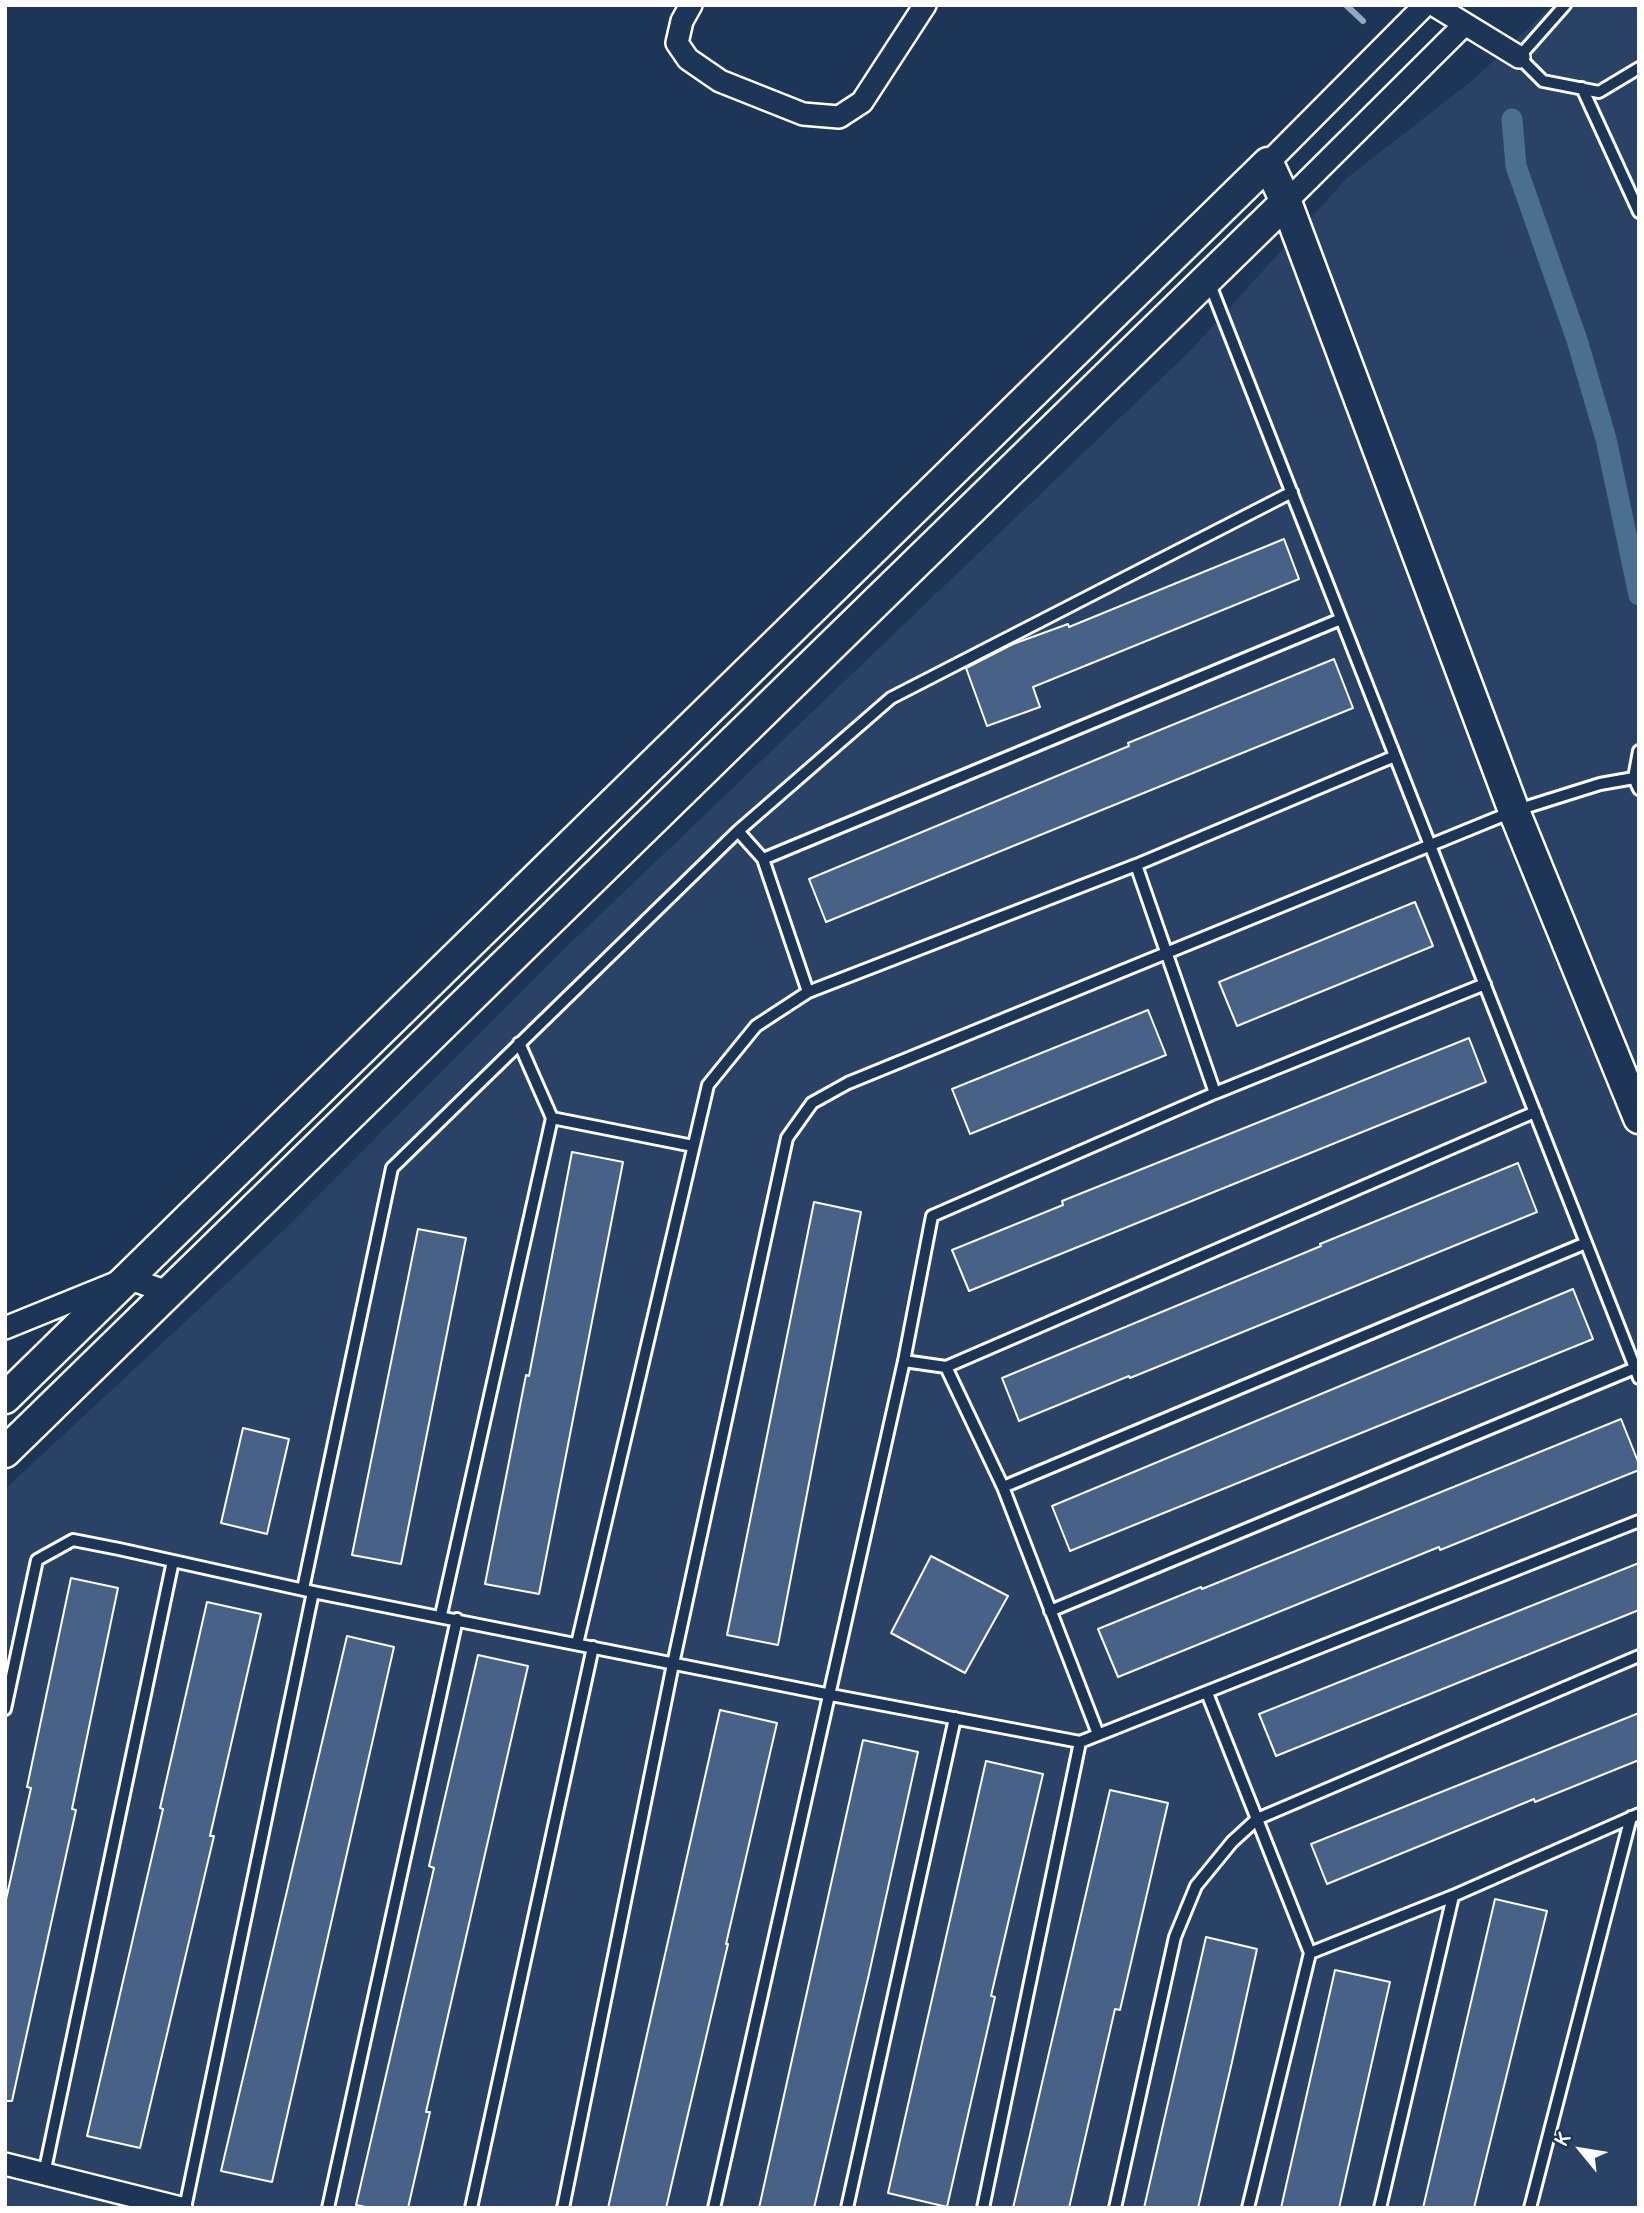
<!DOCTYPE html>
<html>
<head>
<meta charset="utf-8">
<style>
  body { margin:0 }
  #map { position:relative; width:1644px; height:2213px; overflow:hidden; background:#1d3557; font-family:Pangolin,sans-serif }
  canvas { display:block }
  .frame { position:absolute; inset:0; border:7px solid #fff; pointer-events:none }
  .north { position:absolute; left:1546px; top:2115px; width:70px; height:70px; -webkit-text-stroke:5px #1d3557; paint-order:stroke; rotate:300deg; font-size:19px; font-weight:700; line-height:28px; text-align:center; color:#fff }
  .north::after { content:''; display:block; margin:auto; width:24px; height:32px; background:#fff; clip-path:polygon(50% 0,100% 100%,50% 72%,0 100%) }
</style>
</head>
<body>
<div id="map">
<canvas width="1644" height="2213"></canvas>
<div class="frame"></div>
<div class="north">K</div>
</div>
<script>
const ctx = document.querySelector('canvas').getContext('2d');
ctx.lineJoin = 'round';
function fillPath(path, color) {
  ctx.fillStyle = color;
  ctx.fill(path, 'evenodd');
}
function shape(rows) {
  const path = new Path2D();
  for (const r of rows) {
    path.moveTo(r[0], r[1]);
    for (let i = 2; i < r.length; i += 2) path.lineTo(r[i], r[i + 1]);
  }
  return path;
}
function trace(path, color, width, dash) {
  ctx.strokeStyle = color;
  ctx.lineWidth = width;
  ctx.lineCap = dash ? 'butt' : 'round';
  ctx.setLineDash(dash || []);
  ctx.stroke(path);
}
fillPath(shape([
  [1553,5,1639,5,1639,2208,5,2208,5,1489,283,1231,559,954,1191,350,1347,178,1473,80]
]), '#2a4265');
trace(shape([
  [1346,5,1363,21]
]), '#92a9bc', 6);
trace(shape([
  [1512,119,1516,166,1577,340,1606,439,1639,595]
]), '#4a6f8f', 21);
const building = shape([
  [1284,539,1299,579,1033,687,1040,707,987,726,966,668,1013,644,1068,624,1069,627,1284,539],
  [1334,659,1353,708,826,922,809,879,1129,746,1128,743,1334,659],
  [1415,902,1433,946,1237,1026,1219,982,1415,902],
  [1148,1010,1166,1055,970,1134,952,1089,1148,1010],
  [1469,1038,1486,1082,969,1291,952,1250,1063,1205,1062,1201,1469,1038],
  [572,1152,623,1162,539,1594,485,1584,526,1375,529,1376,572,1152],
  [1518,1163,1537,1212,1130,1378,1129,1376,1019,1421,1002,1378,1321,1246,1320,1244,1518,1163],
  [814,1202,861,1212,778,1645,727,1635,814,1202],
  [418,1229,466,1238,401,1564,352,1555,418,1229],
  [1573,1289,1593,1339,1070,1551,1052,1506,1573,1289],
  [1621,1419,1639,1464,1639,1470,1440,1550,1439,1547,1118,1677,1098,1629,1201,1587,1202,1589,1621,1419],
  [243,1428,289,1439,267,1534,221,1523,243,1428],
  [931,1556,1008,1596,965,1673,891,1633,931,1556],
  [1639,1563,1639,1610,1276,1756,1259,1714,1639,1563],
  [71,1578,118,1588,72,1809,76,1810,12,2101,5,2101,5,1904,31,1788,27,1787,71,1578],
  [207,1602,261,1614,210,1836,214,1836,140,2148,87,2136,163,1809,160,1808,207,1602],
  [347,1636,394,1647,272,2182,221,2171,347,1636],
  [478,1655,528,1666,426,2112,430,2112,408,2208,370,2208,356,2205,434,1868,429,1866,478,1655],
  [720,1710,777,1723,726,1944,728,1944,666,2208,608,2208,720,1710],
  [1639,1713,1639,1760,1535,1802,1534,1799,1327,1884,1311,1844,1639,1713],
  [863,1740,918,1752,869,1974,814,2208,759,2208,863,1740],
  [986,1761,1043,1774,991,1996,995,1997,947,2207,888,2193,986,1761],
  [1110,1790,1168,1803,1120,2010,1115,2009,1069,2208,1013,2208,1110,1790],
  [1495,1899,1547,1911,1474,2208,1423,2208,1495,1899],
  [1206,1937,1257,1949,1232,2062,1198,2208,1144,2208,1206,1937],
  [1335,1970,1390,1982,1339,2208,1281,2208,1335,1970]
]);
fillPath(building, '#486187');
trace(building, '#fff', 2);
const lane = shape([
  [1565,5,1519,57,1543,81,1599,92,1639,68],
  [1582,88,1639,212],
  [1209,282,1639,1378],
  [1639,751,1634,778,1639,789],
  [738,831,763,859,808,992],
  [763,859,1341,619],
  [1136,865,1215,1093],
  [552,1118,693,1146],
  [904,1361,946,1367,1003,1487,1098,1734],
  [946,1367,1535,1112],
  [1003,1487,1586,1243],
  [303,1589,392,1168,738,831,891,698,1292,492],
  [1050,1611,1635,1368],
  [441,1615,552,1118,519,1043],
  [577,1644,708,1085,756,1026,808,992,1136,865,1395,756],
  [1207,1693,1310,1953,1453,1896,1639,1814],
  [5,1709,37,1560,73,1540,119,1549,313,1592,831,1695,1080,1742,1639,1521],
  [44,2174,173,1561],
  [185,2208,313,1592],
  [328,2208,457,1619],
  [471,2208,593,1647],
  [563,2208,673,1664,787,1138,812,1103,848,1083,1514,811,1600,784,1634,778],
  [714,2208,904,1361,932,1216,1215,1093,1485,984],
  [847,2208,955,1718],
  [983,2208,1080,1742],
  [1115,2208,1175,1937,1196,1886,1232,1842,1257,1819,1639,1656],
  [1248,2208,1310,1953],
  [1380,2208,1453,1896],
  [1530,2208,1631,1817]
]);
const street = shape([
  [691,5,682,21,677,43,688,59,720,81,803,114,839,117,862,102,925,5],
  [1434,5,1519,57],
  [1268,163,1425,5],
  [1286,202,1464,25],
  [5,1328,128,1278,170,1293],
  [5,2164,181,2208]
]);
const secondary = shape([
  [5,1398,1268,163,1286,202,1514,811,1639,1118],
  [5,1452,1286,202]
]);
trace(lane, '#fff', 16);
trace(street, '#fff', 26);
trace(secondary, '#fff', 35);
trace(lane, '#1d3557', 10);
trace(street, '#1d3557', 21);
trace(secondary, '#1d3557', 30);
</script>
</body>
</html>
